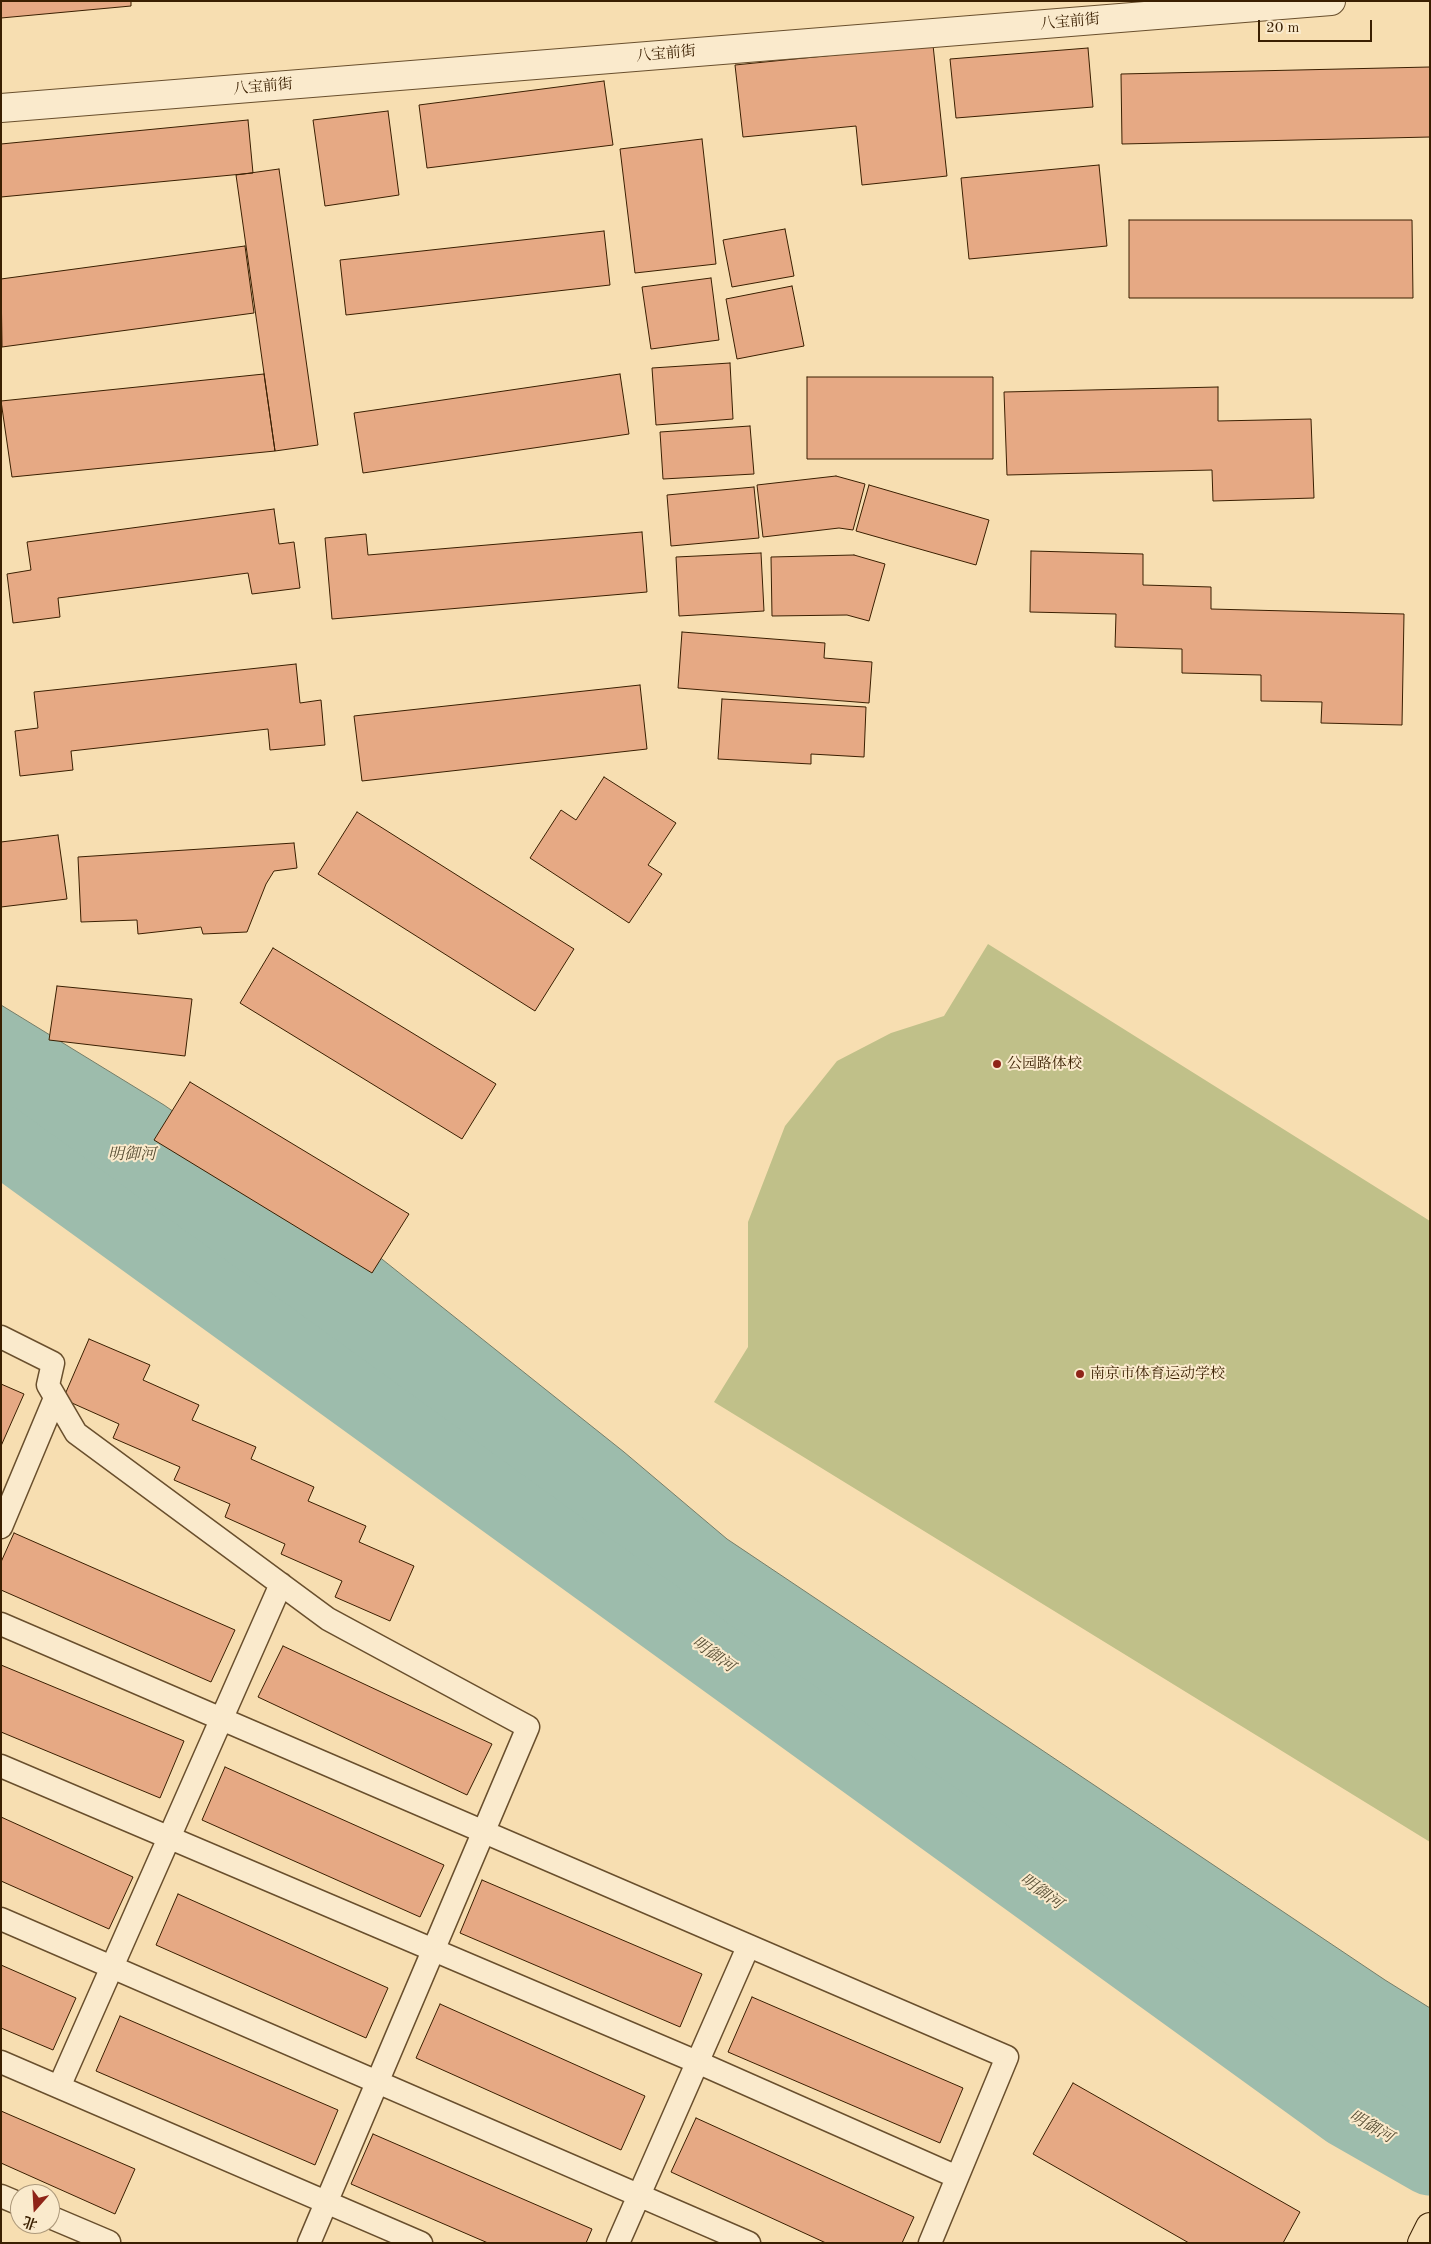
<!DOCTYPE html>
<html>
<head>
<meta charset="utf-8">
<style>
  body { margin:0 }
  #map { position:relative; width:1431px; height:2244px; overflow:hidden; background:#f7deb1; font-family:"Old Standard TT","Noto Serif SC",serif }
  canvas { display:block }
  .frame { position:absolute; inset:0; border:2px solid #3a1f01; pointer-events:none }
  .north { position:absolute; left:10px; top:2184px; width:50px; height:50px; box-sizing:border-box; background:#faeacc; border:1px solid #ad997b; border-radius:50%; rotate:199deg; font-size:14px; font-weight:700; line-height:20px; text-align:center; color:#3a1f01 }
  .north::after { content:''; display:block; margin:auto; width:18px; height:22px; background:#8f2418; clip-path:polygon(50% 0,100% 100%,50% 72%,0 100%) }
  .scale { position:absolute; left:1258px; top:20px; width:114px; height:22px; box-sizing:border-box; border:2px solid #3a1f01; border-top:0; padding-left:6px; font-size:15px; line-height:18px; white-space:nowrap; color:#3a1f01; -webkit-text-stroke:4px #faeacc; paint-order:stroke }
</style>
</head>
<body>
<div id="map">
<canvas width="1431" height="2244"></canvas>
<div class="frame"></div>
<div class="north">北</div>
<div class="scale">20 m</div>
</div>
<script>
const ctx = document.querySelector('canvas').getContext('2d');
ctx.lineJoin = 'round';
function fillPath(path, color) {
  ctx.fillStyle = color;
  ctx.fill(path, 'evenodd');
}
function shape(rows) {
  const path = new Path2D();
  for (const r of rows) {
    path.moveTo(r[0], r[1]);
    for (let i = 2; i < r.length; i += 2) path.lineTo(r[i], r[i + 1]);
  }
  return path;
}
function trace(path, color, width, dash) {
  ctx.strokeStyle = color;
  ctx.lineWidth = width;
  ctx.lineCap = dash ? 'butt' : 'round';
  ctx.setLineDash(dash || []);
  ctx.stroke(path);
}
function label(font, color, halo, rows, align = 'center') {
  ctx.font = font + ' "Old Standard TT","Noto Serif SC",serif';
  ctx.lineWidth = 4;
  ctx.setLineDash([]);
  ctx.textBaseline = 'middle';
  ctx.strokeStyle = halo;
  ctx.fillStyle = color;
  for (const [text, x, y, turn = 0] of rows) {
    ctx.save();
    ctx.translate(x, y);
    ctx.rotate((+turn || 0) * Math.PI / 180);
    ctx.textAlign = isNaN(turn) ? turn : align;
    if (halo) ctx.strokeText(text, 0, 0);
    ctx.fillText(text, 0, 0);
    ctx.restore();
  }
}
fillPath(shape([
  [988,944,1430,1221,1430,1842,714,1402,748,1347,748,1222,785,1126,837,1061,891,1033,944,1016]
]), '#c0c089');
const water = shape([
  [1,1005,164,1105,363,1244,624,1452,727,1539,1385,1980,1430,2008,1430,2143,1340,2084,803,1711,378,1398,1,1137,1,1005]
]);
fillPath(water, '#9dbcac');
trace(water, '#757d68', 1);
trace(shape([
  [1,1140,1346,2113,1430,2161]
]), '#9dbcac', 69);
const building = shape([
  [1,1,131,1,131,6,1,18,1,1],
  [933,45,947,176,862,185,856,126,743,137,735,65,933,45],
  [1088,48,1093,107,956,118,950,59,1088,48],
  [1430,67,1430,137,1122,144,1121,74,1430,67],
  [604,81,613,145,427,168,419,105,604,81],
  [388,111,399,195,325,206,313,120,388,111],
  [248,120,253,173,1,197,1,144,248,120],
  [702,139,716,264,635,273,620,149,702,139],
  [1099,165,1107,246,969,259,961,178,1099,165],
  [279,169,318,445,275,451,236,175,279,169],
  [1129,220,1412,220,1413,298,1129,298,1129,220],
  [785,229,794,276,732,287,723,240,785,229],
  [604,231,610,285,346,315,340,260,604,231],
  [245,246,254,313,2,347,1,279,245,246],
  [711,278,719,340,651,349,642,287,711,278],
  [792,286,804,346,737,359,726,299,792,286],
  [730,363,733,419,656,425,652,368,730,363],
  [264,374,275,451,12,477,1,401,264,374],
  [620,374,629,434,363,473,354,413,620,374],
  [807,377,993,377,993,459,807,459,807,377],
  [1218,387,1218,421,1311,419,1314,498,1213,501,1212,470,1007,475,1004,392,1218,387],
  [750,426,754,474,663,479,660,432,750,426],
  [836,476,865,484,853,530,839,528,763,537,757,485,836,476],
  [869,485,989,520,976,565,856,531,869,485],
  [754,487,759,538,671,546,667,495,754,487],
  [274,509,279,544,294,542,300,588,252,594,248,573,58,598,60,617,13,623,7,574,31,570,27,542,274,509],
  [642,532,647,592,332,619,325,538,366,534,368,555,642,532],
  [1031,551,1143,554,1143,585,1211,587,1211,609,1404,614,1402,725,1321,723,1322,702,1261,701,1261,675,1182,673,1182,649,1115,647,1116,614,1030,612,1031,551],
  [761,553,764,611,679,616,676,557,761,553],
  [854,555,885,564,869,621,847,615,772,616,771,557,854,555],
  [682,632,825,643,824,658,872,662,869,703,678,688,682,632],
  [296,664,300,703,321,700,325,745,270,750,268,729,71,751,73,770,20,776,15,731,38,728,34,692,296,664],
  [640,685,647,749,362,781,354,716,640,685],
  [722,699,866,707,864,757,811,754,811,764,718,759,722,699],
  [604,777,676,823,648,865,662,874,629,923,530,858,561,810,576,820,604,777],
  [357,812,574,949,535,1011,318,874,357,812],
  [58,835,67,899,1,907,1,842,58,835],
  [294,843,297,868,274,871,266,884,247,932,203,934,201,927,138,934,137,920,81,922,78,857,294,843],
  [273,948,496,1084,462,1139,240,1003,273,948],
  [57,986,192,999,185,1056,49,1040,57,986],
  [190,1082,409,1214,372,1273,154,1140,190,1082],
  [89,1339,150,1365,143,1380,199,1405,192,1420,256,1447,251,1459,314,1487,308,1501,366,1526,359,1542,414,1566,390,1621,335,1597,342,1581,281,1554,285,1544,225,1517,230,1504,174,1480,180,1467,113,1438,119,1424,63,1399,89,1339],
  [1,1384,24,1394,1,1446,1,1384],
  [14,1533,235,1630,211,1682,1,1590,1,1562,14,1533],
  [283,1646,492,1744,467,1795,258,1697,283,1646],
  [1,1665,184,1741,160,1798,1,1732,1,1665],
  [225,1767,444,1865,420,1917,202,1820,225,1767],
  [1,1817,133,1877,109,1929,1,1881,1,1817],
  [482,1880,702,1974,680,2027,460,1933,482,1880],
  [178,1894,388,1988,366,2038,156,1945,178,1894],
  [1,1965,76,1998,53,2050,1,2028,1,1965],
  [752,1997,963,2088,940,2143,728,2052,752,1997],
  [440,2004,645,2096,621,2150,416,2058,440,2004],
  [120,2016,338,2110,315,2165,96,2071,120,2016],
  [1073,2083,1300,2212,1283,2243,1189,2243,1033,2154,1073,2083],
  [1,2111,135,2169,115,2214,1,2163,1,2111],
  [696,2118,914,2217,902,2243,826,2243,671,2172,696,2118],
  [373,2134,592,2229,586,2243,488,2243,351,2184,373,2134]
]);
fillPath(building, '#e6a984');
trace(building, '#3a1f01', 1);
const lane = shape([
  [1,1337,53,1363,48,1385,76,1433,328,1619,528,1727,309,2243],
  [1,1527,55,1398],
  [1,1624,1007,2057,930,2243],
  [1,1766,697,2062,957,2177],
  [1,1919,749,2243],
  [1,2062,421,2243],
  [59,2087,281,1584],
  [1,2196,20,2204],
  [50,2217,109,2242],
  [618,2243,748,1947]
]);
const street = shape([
  [1,108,1331,1]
]);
const primary = shape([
  [1422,2243,1430,2227]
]);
trace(lane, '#694f2d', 25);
trace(street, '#694f2d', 30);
trace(primary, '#3a1f01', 30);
trace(lane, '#faeacc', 22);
trace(street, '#faeacc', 28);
trace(primary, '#f7deb1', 28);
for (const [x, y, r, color] of [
  [997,1064,5,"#8f2418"],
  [1080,1374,5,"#8f2418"]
]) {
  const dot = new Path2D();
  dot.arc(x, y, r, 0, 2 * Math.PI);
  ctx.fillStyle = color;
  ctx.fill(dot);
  trace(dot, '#faeacc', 2);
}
label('15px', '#3a1f01', '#faeacc', [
  ["八宝前街",1070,22,-5],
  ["八宝前街",666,54,-5],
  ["八宝前街",263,87,-5]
]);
label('15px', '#3a1f01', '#faeacc', [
  ["公园路体校",1007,1064],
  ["南京市体育运动学校",1090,1374]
], 'left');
label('italic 16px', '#584e34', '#faeacc', [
  ["明御河",132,1155],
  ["明御河",713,1655,36],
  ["明御河",1041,1892,36],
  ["明御河",1371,2127,30]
]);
</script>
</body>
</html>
